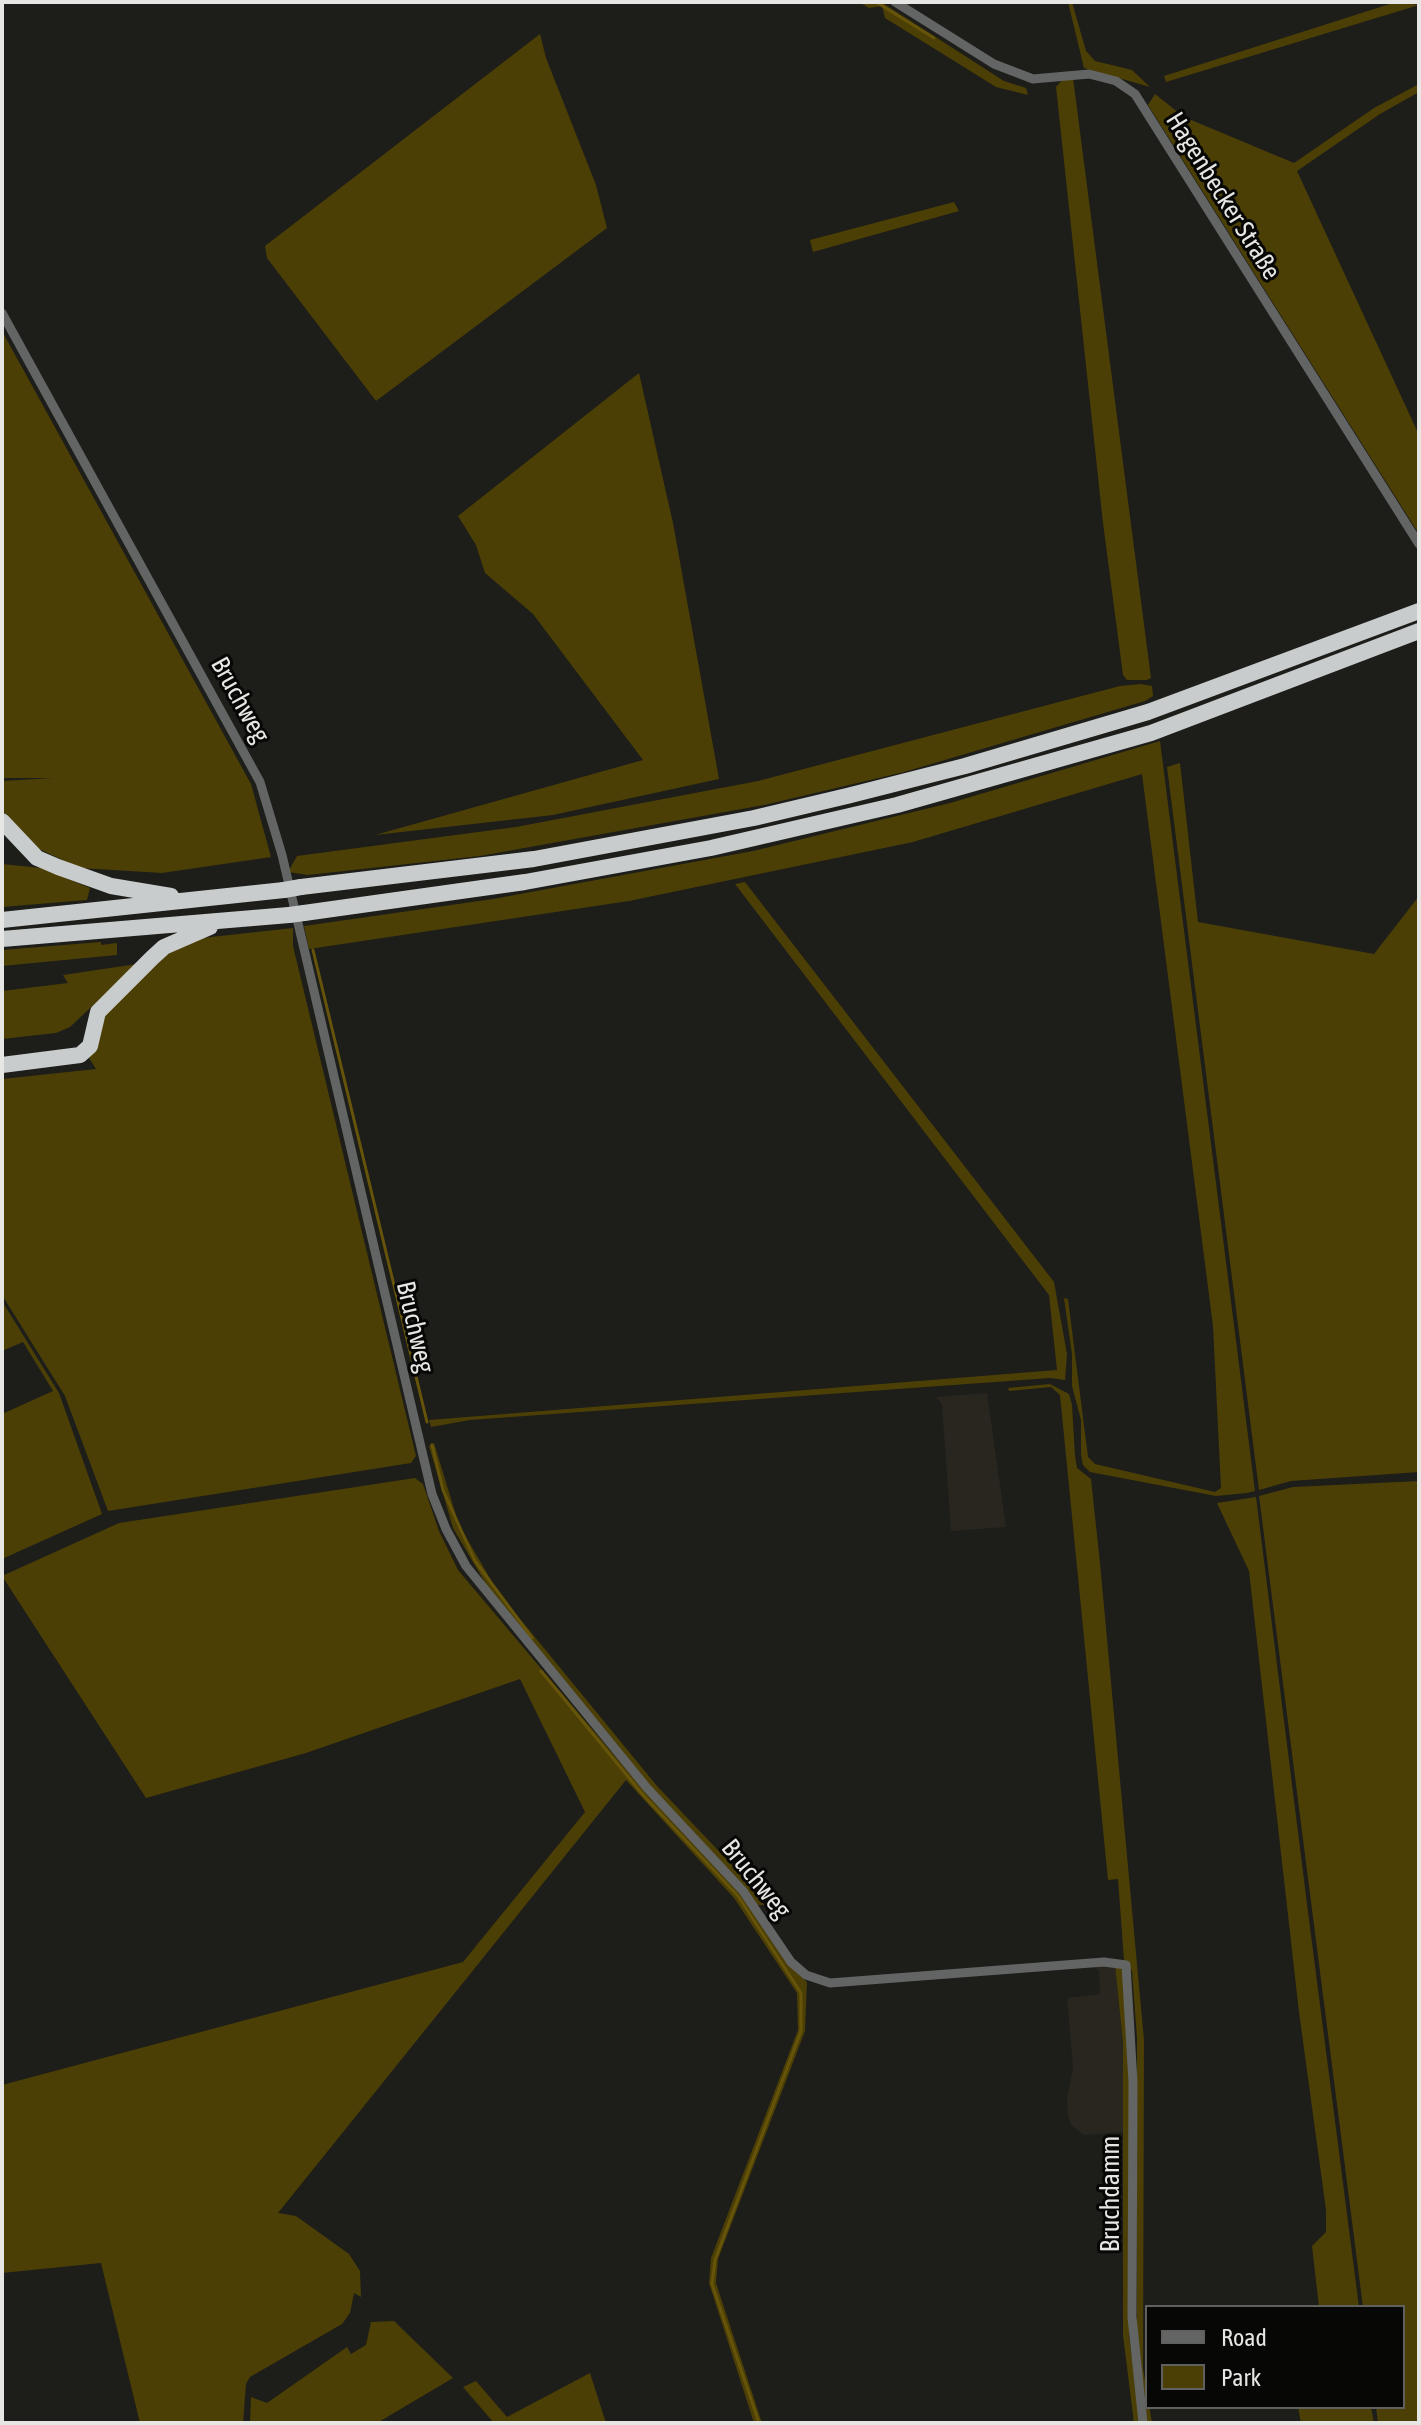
<!DOCTYPE html>
<html>
<head>
<meta charset="utf-8">
<style>
  body { margin:0 }
  #map { position:relative; width:1421px; height:2425px; overflow:hidden; background:#1d1d1a; font-family:"Asap Condensed",sans-serif }
  canvas { display:block }
  .frame { position:absolute; inset:0; border:4px solid #e6e6e4; pointer-events:none }
  .legend { position:absolute; left:1145px; top:2305px; width:260px; height:104px; box-sizing:border-box; background:#070706; border:2px solid #60605f; margin:0; padding:10px 14px; list-style:none; font-size:24px; color:#e6e6e4 }
  .legend li { display:flex; align-items:center; gap:16px; height:40px }
  .legend b { width:40px; border:2px solid #60605f }
</style>
</head>
<body>
<div id="map">
<canvas width="1421" height="2425"></canvas>
<div class="frame"></div>
<ul class="legend">
<li><b style="height:10px;background:#636565"></b>Road</li>
<li><b style="height:22px;background:#4c3f05"></b>Park</li>
</ul>
</div>
<script>
const ctx = document.querySelector('canvas').getContext('2d');
ctx.lineJoin = 'round';
function fillPath(path, color) {
  ctx.fillStyle = color;
  ctx.fill(path, 'evenodd');
}
function shape(rows) {
  const path = new Path2D();
  for (const r of rows) {
    path.moveTo(r[0], r[1]);
    for (let i = 2; i < r.length; i += 2) path.lineTo(r[i], r[i + 1]);
  }
  return path;
}
function trace(path, color, width, dash) {
  ctx.strokeStyle = color;
  ctx.lineWidth = width;
  ctx.lineCap = dash ? 'butt' : 'round';
  ctx.setLineDash(dash || []);
  ctx.stroke(path);
}
function label(font, color, halo, rows, align = 'center') {
  ctx.font = font + ' "Asap Condensed",sans-serif';
  ctx.lineWidth = 6;
  ctx.setLineDash([]);
  ctx.textBaseline = 'middle';
  ctx.strokeStyle = halo;
  ctx.fillStyle = color;
  for (const [text, x, y, turn = 0] of rows) {
    ctx.save();
    ctx.translate(x, y);
    ctx.rotate((+turn || 0) * Math.PI / 180);
    ctx.textAlign = isNaN(turn) ? turn : align;
    if (halo) ctx.strokeText(text, 0, 0);
    ctx.fillText(text, 0, 0);
    ctx.restore();
  }
}
fillPath(shape([
  [987,1393,1006,1527,951,1531,942,1405,936,1397],
  [1115,1965,1123,2043,1123,2132,1084,2135,1072,2126,1068,2117,1067,2099,1073,2067,1067,1998,1100,1994,1099,1971,1093,1966]
]), '#28261f');
fillPath(shape([
  [859,2,881,2,1004,81,1026,88,1028,95,996,87,885,18,882,6,869,8],
  [1068,2,1072,2,1086,51,1095,61,1132,70,1150,87,1084,68],
  [1396,2,1419,5,1166,82,1164,76],
  [540,34,546,58,596,185,607,228,376,401,267,258,265,246],
  [1073,78,1151,678,1147,680,1127,680,1123,675,1103,523,1056,87,1063,79],
  [1419,84,1419,92,1380,114,1297,171,1419,435,1419,534,1148,105,1155,94,1184,117,1294,163,1374,108],
  [954,202,959,211,813,252,810,240],
  [2,331,251,784,271,857,162,873,80,868,39,849,2,810,2,781,53,778,2,778],
  [639,373,673,523,719,779,553,815,375,835,643,760,533,614,485,573,476,545,458,516],
  [1141,684,1152,686,1153,696,1145,701,904,772,764,805,480,856,308,875,288,872,297,856,516,827,758,781,1120,686],
  [1160,741,1255,1491,1247,1493,1216,1496,1090,1472,1083,1465,1081,1455,1081,1420,1072,1386,1072,1354,1064,1298,1068,1299,1088,1457,1095,1464,1215,1492,1221,1488,1213,1326,1142,774,913,842,629,901,309,949,304,926,493,899,753,851,950,803],
  [1180,763,1198,922,1374,954,1419,896,1419,1472,1291,1481,1259,1490,1167,767],
  [2,864,41,868,90,888,87,900,2,907],
  [745,882,1054,1282,1067,1354,1065,1380,1050,1378,470,1420,431,1427,429,1420,1057,1370,1049,1295,735,884],
  [293,928,293,946,416,1456,411,1463,108,1511,65,1396,2,1295,2,1079,96,1069,89,1058,99,1019,170,952,202,938],
  [101,942,101,945,117,943,117,955,2,966,2,950],
  [137,964,70,1027,56,1033,2,1039,2,991,68,983,63,975],
  [2,1301,59,1393,102,1514,2,1559,2,1414,53,1391,23,1342,2,1351],
  [1050,1384,1069,1394,1072,1405,1075,1456,1077,1468,1091,1479,1100,1563,1144,2040,1143,2368,1152,2423,1146,2423,1137,2338,1137,2038,1132,1971,1124,1960,1118,1879,1108,1880,1060,1395,1051,1387,1009,1391,1008,1388],
  [434,1443,459,1525,498,1592,657,1786,751,1885,764,1905,758,1905,652,1788,493,1596,453,1528,429,1446],
  [415,1478,423,1484,439,1531,458,1570,646,1793,739,1893,791,1967,807,1982,805,2031,718,2259,716,2283,762,2423,754,2423,709,2283,711,2258,798,2030,797,1993,734,1898,626,1780,278,2213,296,2216,349,2254,360,2271,361,2297,354,2293,350,2313,342,2324,250,2377,246,2384,243,2423,140,2423,101,2263,2,2273,2,2085,463,1962,585,1812,520,1679,306,1753,146,1798,2,1576,119,1523],
  [1419,1481,1419,2423,1378,2423,1376,2407,1403,2407,1403,2307,1363,2307,1259,1496,1293,1487],
  [1256,1497,1307,1904,1359,2307,1319,2307,1312,2246,1326,2232,1326,2210,1299,2012,1249,1571,1217,1503],
  [1115,1965,1122,1969,1129,2039,1129,2335,1140,2423,1134,2423,1123,2335,1123,2043],
  [394,2321,453,2378,377,2423,250,2423,251,2397,267,2403,347,2347,351,2354,366,2345,371,2322],
  [590,2373,606,2423,494,2423,463,2387,476,2381,507,2417],
  [1298,2407,1371,2407,1374,2423,1301,2423]
]), '#4c3f05');
trace(shape([
  [876,2,934,38],
  [313,950,427,1422],
  [432,1445,443,1490,475,1561,532,1638],
  [541,1671,644,1796,738,1896,801,1993,801,2031,715,2260,712,2284,759,2423]
]), '#655409', 3);
trace(shape([
  [895,2,994,64,1033,79,1089,74,1116,81,1135,94,1419,544],
  [2,313,260,782,282,855,432,1494,446,1529,466,1566,647,1788,743,1891,791,1962,806,1975,830,1983,1104,1962,1126,1965,1133,2082,1132,2317,1143,2423]
]), '#636565', 9);
trace(shape([
  [2,821,37,858,58,867,111,886,171,896],
  [301,887,534,859,754,818,847,796,965,766,1148,712,1419,611],
  [304,913,525,882,711,848,897,805,1151,733,1419,631],
  [2,920,284,890],
  [2,939,289,915],
  [2,1065,80,1055,90,1046,98,1012,152,958,164,947,210,927]
]), '#c8cccd', 16);
trace(shape([
  [284,890,301,887],
  [289,915,304,913]
]), '#c8cccd', 16);
label('26px', '#e6e6e4', '#070706', [
  ["Hagenbecker Straße",1223,196,58],
  ["Bruchweg",240,700,61],
  ["Bruchweg",415,1327,77],
  ["Bruchweg",756,1879,51],
  ["Bruchdamm",1111,2194,-90]
]);
</script>
</body>
</html>
